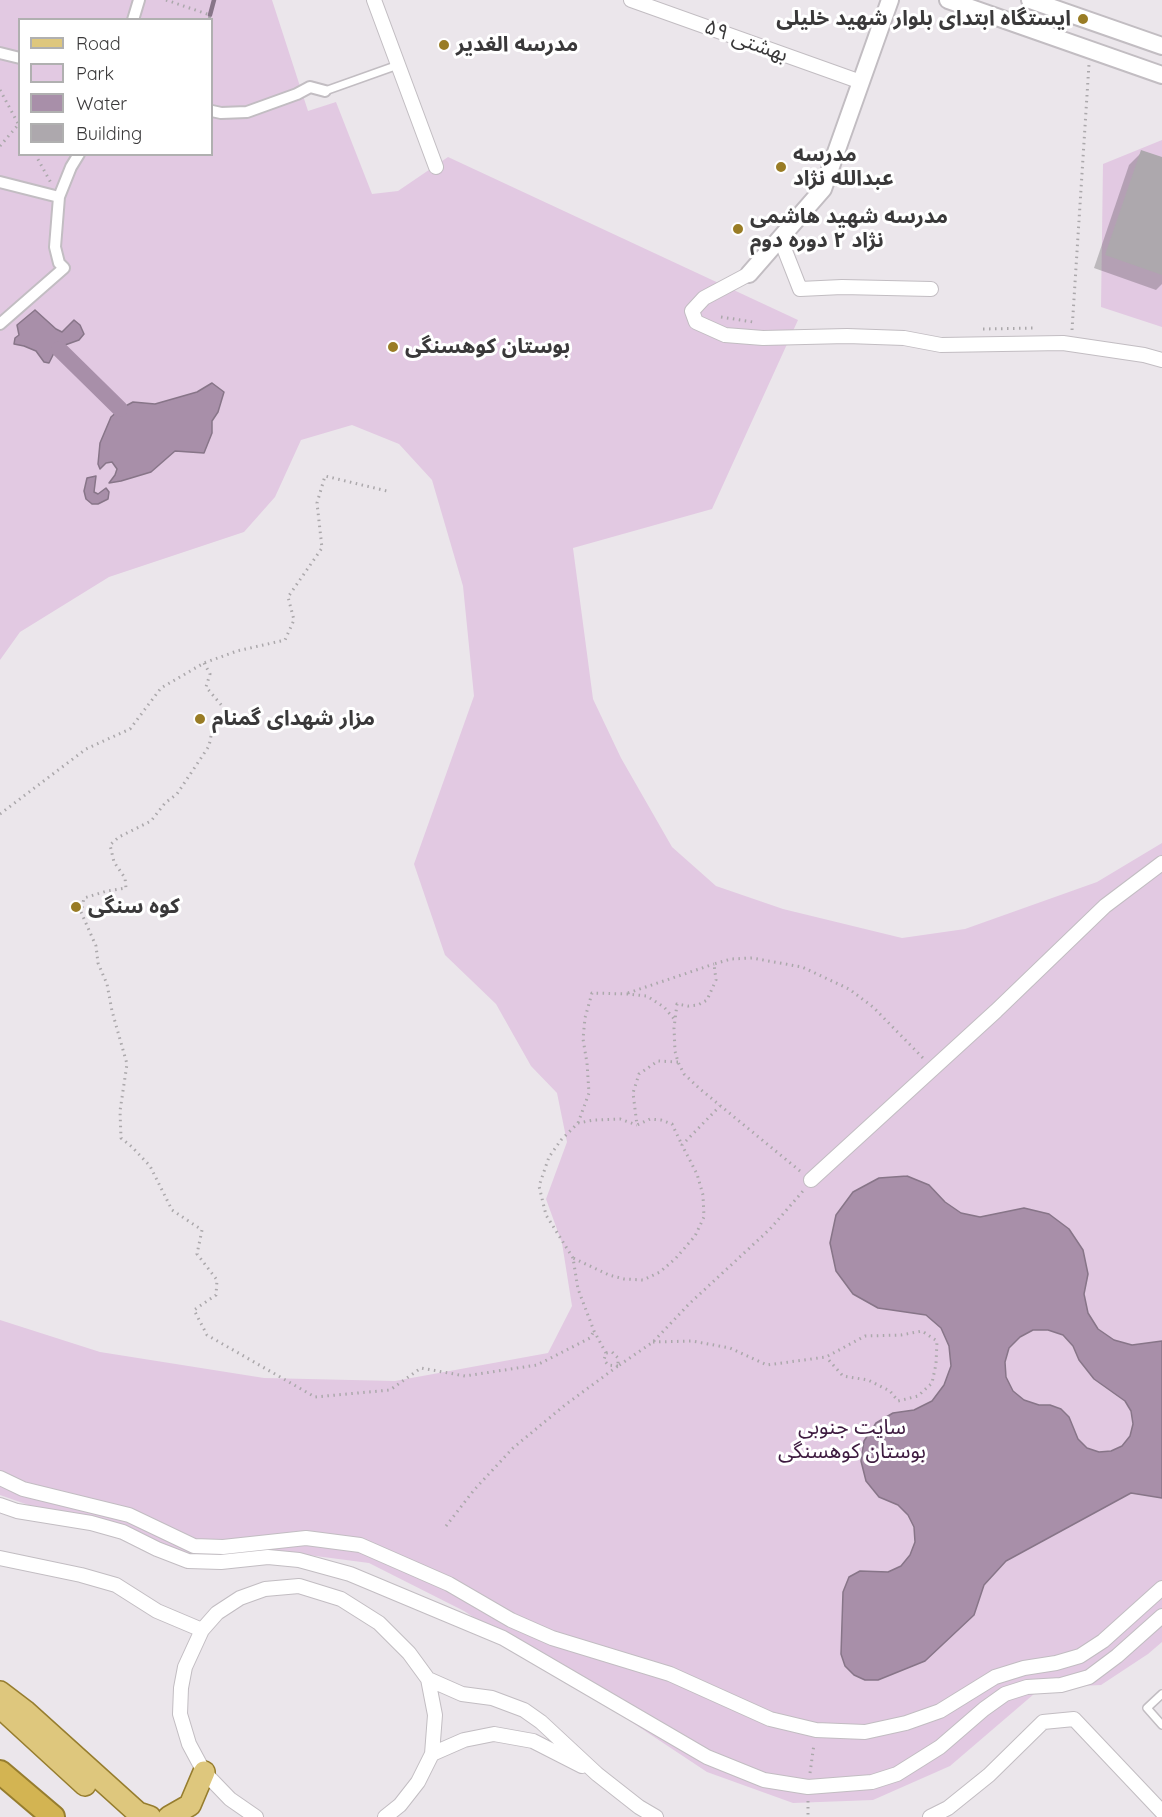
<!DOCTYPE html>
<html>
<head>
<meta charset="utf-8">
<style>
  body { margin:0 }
  #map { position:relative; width:1162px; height:1817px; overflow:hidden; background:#ebe6eb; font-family:Quicksand,sans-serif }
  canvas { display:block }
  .legend { position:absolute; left:18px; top:18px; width:195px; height:138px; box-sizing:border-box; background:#fff; border:2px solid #b0b0b0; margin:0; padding:8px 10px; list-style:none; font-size:18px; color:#3a393a }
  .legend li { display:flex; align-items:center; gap:12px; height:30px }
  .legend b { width:30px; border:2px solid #b0b0b0 }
</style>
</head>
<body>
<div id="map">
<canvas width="1162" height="1817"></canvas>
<ul class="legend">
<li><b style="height:8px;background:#dec77d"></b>Road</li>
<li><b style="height:16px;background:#e2c9e2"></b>Park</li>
<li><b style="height:16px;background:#a88fa9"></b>Water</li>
<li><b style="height:16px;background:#ada8ad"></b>Building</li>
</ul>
</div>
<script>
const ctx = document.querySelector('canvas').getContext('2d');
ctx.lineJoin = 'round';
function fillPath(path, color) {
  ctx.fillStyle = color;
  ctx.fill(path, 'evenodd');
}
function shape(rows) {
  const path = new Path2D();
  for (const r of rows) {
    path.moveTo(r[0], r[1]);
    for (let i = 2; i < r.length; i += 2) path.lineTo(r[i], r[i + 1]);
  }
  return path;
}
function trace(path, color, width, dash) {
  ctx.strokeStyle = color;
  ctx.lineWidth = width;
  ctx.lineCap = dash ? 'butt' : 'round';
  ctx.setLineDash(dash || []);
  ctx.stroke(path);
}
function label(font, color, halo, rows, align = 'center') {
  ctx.font = font + ' Quicksand,"Noto Sans Arabic",sans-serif';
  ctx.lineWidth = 6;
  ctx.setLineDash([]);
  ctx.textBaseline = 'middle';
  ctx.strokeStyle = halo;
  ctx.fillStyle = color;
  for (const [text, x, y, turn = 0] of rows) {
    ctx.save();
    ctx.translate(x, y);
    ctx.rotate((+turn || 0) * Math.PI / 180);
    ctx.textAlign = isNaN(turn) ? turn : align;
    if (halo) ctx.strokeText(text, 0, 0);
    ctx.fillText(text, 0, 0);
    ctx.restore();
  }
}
fillPath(shape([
  [0,0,272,0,308,111,336,102,372,194,398,191,448,157,798,320,712,509,573,548,593,699,621,758,672,847,716,886,783,909,902,938,965,929,1097,882,1162,843,1162,1642,1148,1654,1101,1685,1041,1688,950,1766,873,1800,793,1803,707,1772,464,1611,369,1563,285,1552,191,1558,126,1525,34,1507,0,1495,0,1320,100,1352,264,1378,395,1381,548,1353,572,1306,562,1243,546,1199,567,1142,557,1093,531,1066,496,1004,445,955,414,864,474,696,463,586,432,480,399,444,352,425,301,440,275,497,244,532,109,577,20,632,0,660],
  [20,20,212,20,212,154,20,154],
  [1162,140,1162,327,1101,307,1103,164]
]), '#e2c9e2');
const water = shape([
  [35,310,56,329,62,332,74,320,80,325,84,334,79,340,65,345,54,353,49,363,44,362,36,351,24,346,14,344,15,338,19,335,17,325,35,310],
  [212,383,224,392,218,412,212,421,212,433,204,453,175,451,151,472,121,481,109,483,115,475,117,469,112,462,106,463,100,469,98,464,100,443,111,417,120,409,133,402,155,404,197,392,212,383],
  [96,476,94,492,98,494,106,488,109,492,108,499,98,504,92,504,86,499,84,491,87,478,96,476],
  [907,1176,929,1185,945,1202,961,1213,980,1217,1024,1208,1049,1214,1069,1229,1083,1250,1088,1274,1084,1294,1088,1313,1098,1329,1114,1340,1132,1345,1162,1341,1162,1498,1131,1493,1006,1561,984,1585,974,1615,925,1661,878,1680,865,1680,854,1675,845,1666,841,1654,843,1592,849,1577,860,1571,888,1572,901,1566,910,1555,915,1542,914,1527,908,1515,898,1505,879,1497,866,1481,861,1461,864,1441,876,1423,893,1413,914,1410,932,1401,944,1385,951,1366,949,1346,941,1328,926,1315,878,1308,853,1294,836,1271,830,1243,836,1215,853,1192,879,1178,907,1176],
  [1033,1330,1048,1330,1063,1335,1073,1346,1079,1360,1094,1379,1125,1401,1131,1411,1133,1424,1130,1436,1122,1446,1111,1451,1099,1452,1087,1448,1078,1439,1069,1417,1061,1409,1050,1405,1039,1405,1024,1400,1013,1391,1006,1377,1005,1362,1009,1348,1020,1337,1033,1330]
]);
fillPath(water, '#a88fa9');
trace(water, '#877588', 1.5);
fillPath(shape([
  [1142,152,1162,159,1162,284,1156,290,1094,268,1129,165]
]), '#0003');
trace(shape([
  [210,15,214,0]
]), '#877588', 4.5);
trace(shape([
  [59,349,120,409]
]), '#a88fa9', 16);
fillPath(shape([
  [1141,150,1162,157,1162,275,1105,255]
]), '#ada8ad');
const service = shape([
  [325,91,398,65],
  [1162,1694,1147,1708,1162,1725]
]);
const pedestrian = shape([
  [133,20,139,0],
  [0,53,20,58],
  [212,111,221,113,247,112,297,94,310,87,325,91],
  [0,182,59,197],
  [0,324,64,268,59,263,55,247,59,197,71,167,79,154]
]);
const minor = shape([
  [374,0,436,167],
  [631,0,861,82],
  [780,238,800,289,842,287,931,289],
  [749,274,704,298,692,311,696,322,725,335,763,338,847,336,904,338,941,345,1063,343,1144,355,1162,360],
  [811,1180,996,1011,1105,906,1162,863],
  [0,1478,23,1489,129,1515,194,1546,223,1547,306,1538,360,1545,449,1584,511,1620,552,1638,670,1674,770,1719,816,1730,865,1732,906,1723,940,1711,995,1677,1024,1668,1056,1663,1080,1656,1103,1641,1162,1588],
  [0,1505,17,1511,91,1523,123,1532,157,1549,188,1561,221,1562,268,1557,299,1560,350,1574,503,1638,707,1757,764,1780,808,1787,872,1782,897,1774,940,1747,984,1709,1005,1694,1027,1687,1061,1685,1089,1677,1117,1656,1162,1616],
  [0,1558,81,1575,116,1585,157,1611,202,1630],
  [428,1679,462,1694,492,1698,524,1710,541,1722,597,1774,639,1807,656,1817],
  [432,1754,464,1740,494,1734,533,1741,582,1766],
  [256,1817,230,1799,204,1772,189,1744,180,1714,181,1688,185,1667,202,1630,217,1613,240,1598,265,1589,299,1586,341,1599,379,1623,409,1653,428,1679,435,1715,432,1754,418,1782,400,1805,385,1817],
  [930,1817,948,1808,989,1775,1043,1722,1074,1719,1162,1812]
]);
const tertiary = shape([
  [948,0,1162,75],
  [1030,0,1162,46],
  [749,274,823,189,890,0]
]);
const primary = shape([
  [0,1692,25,1711,138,1813,150,1817],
  [0,1707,85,1785],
  [169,1817,190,1805,204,1772]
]);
const trunk = shape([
  [0,1772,53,1817]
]);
trace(service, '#c2bdc2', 10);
trace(pedestrian, '#c2bdc2', 14);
trace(minor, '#c2bdc2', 16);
trace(tertiary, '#c2bdc2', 20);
trace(primary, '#967d2e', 24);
trace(trunk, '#967d2e', 26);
trace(shape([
  [166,0,210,15,209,20],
  [0,90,20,127],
  [0,146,18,125],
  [35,154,51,183],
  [721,317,753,322],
  [983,329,1036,328],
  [1072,330,1089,64],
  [204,663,210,674,206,687,223,707,225,720],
  [211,736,209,746,177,794,165,803,151,821,119,837,110,845,114,862,125,878,126,888,107,891,84,898,81,912,96,946,98,963,107,984,112,1011,127,1064,120,1111,121,1138,132,1147,150,1166,172,1210,202,1230,197,1254,217,1280,216,1295,194,1310,207,1335,315,1397,390,1390,421,1368,465,1376,537,1365,590,1338,594,1331],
  [0,814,86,749,130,729,161,688,204,663,237,651,285,640,294,620,288,597,322,548,317,503,325,476,387,491],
  [628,993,714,964],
  [678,1062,658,1061,639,1074,633,1093,637,1125,650,1119,661,1120,672,1124,682,1145],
  [578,1123,589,1093,587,1063,583,1039,585,1018,592,993,627,994,647,996,664,1007,675,1020],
  [800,1171,700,1089,684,1074,678,1062,675,1051,674,1028,677,1004,688,1006,698,1005,707,1000,716,980,714,964,731,959,752,958,802,967,849,989,873,1007,924,1059],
  [573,1258,546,1215,539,1186,549,1157,561,1140,578,1123,594,1120,620,1119,637,1125],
  [653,1342,692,1341,730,1348,767,1365,826,1357,865,1336,901,1335,922,1331,937,1341,936,1364,932,1383,918,1396,898,1401,890,1391,868,1380,843,1376,826,1357],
  [606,1353,594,1331,578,1289,573,1258,609,1275,624,1279,643,1280,660,1272,676,1258,695,1236,704,1217,703,1195,697,1174,682,1145,720,1106],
  [618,1366,608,1365,604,1360,606,1353,612,1352,618,1358,618,1366,653,1342,689,1304,770,1229,803,1191],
  [446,1526,474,1490,513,1448,565,1405,618,1366],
  [810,1773,814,1744],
  [808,1801,808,1817]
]), '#aba8ab', 3, [1.5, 4.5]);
trace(service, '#fff', 7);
trace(pedestrian, '#fff', 10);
trace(minor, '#fff', 14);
trace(tertiary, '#fff', 16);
trace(primary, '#dec77d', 21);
trace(trunk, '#d3b452', 22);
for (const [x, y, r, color] of [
  [1083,19,6,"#997c25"],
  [444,45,6,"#997c25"],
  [781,167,6,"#997c25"],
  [738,229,6,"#997c25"],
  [393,347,6,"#997c25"],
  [200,719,6,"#997c25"],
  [76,907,6,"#997c25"]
]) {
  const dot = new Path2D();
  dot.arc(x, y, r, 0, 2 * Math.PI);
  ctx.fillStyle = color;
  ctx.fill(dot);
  trace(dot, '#fff', 2);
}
label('bold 21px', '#3a393a', '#fff', [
  ["ایستگاه ابتدای بلوار شهید خلیلی",1071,19,"right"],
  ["مدرسه الغدیر",456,45],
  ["مدرسه",793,155],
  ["عبدالله نژاد",793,179],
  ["مدرسه شهید هاشمی",750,217],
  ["نژاد ۲ دوره دوم",750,241],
  ["بوستان کوهسنگی",405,347],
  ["مزار شهدای گمنام",212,719],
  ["کوه سنگی",88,907]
], 'left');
label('21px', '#3a393a', '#fff', [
  ["بهشتی ۵۹",746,41,20]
]);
label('21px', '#3d1a3f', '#fff', [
  ["سایت جنوبی",852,1428],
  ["بوستان کوهسنگی",852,1452]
]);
</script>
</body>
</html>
